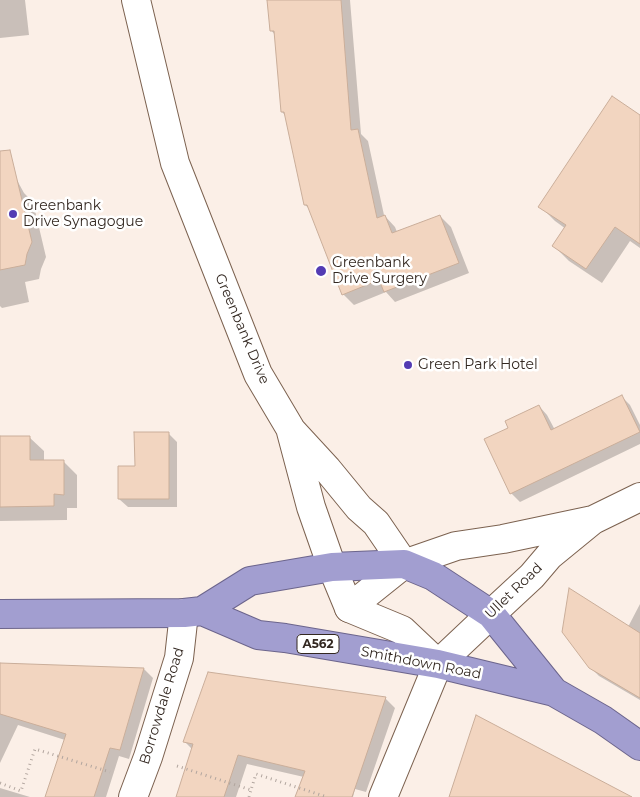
<!DOCTYPE html>
<html>
<head>
<meta charset="utf-8">
<style>
  body { margin:0 }
  canvas { display:block; background:#fbefe7 }
</style>
</head>
<body>
<canvas width="640" height="797"></canvas>
<script>
const ctx = document.querySelector('canvas').getContext('2d');
ctx.lineJoin = 'round';
function fillPath(path, color) {
  ctx.fillStyle = color;
  ctx.fill(path, 'evenodd');
}
function shape(rows) {
  const path = new Path2D();
  for (const r of rows) {
    path.moveTo(r[0], r[1]);
    for (let i = 2; i < r.length; i += 2) path.lineTo(r[i], r[i + 1]);
  }
  return path;
}
function trace(path, color, width, dash) {
  ctx.strokeStyle = color;
  ctx.lineWidth = width;
  ctx.lineCap = dash ? 'butt' : 'round';
  ctx.setLineDash(dash || []);
  ctx.stroke(path);
}
function label(font, color, halo, rows, align = 'center') {
  ctx.font = font + ' Montserrat,sans-serif';
  ctx.lineWidth = 5;
  ctx.setLineDash([]);
  ctx.textBaseline = 'middle';
  ctx.strokeStyle = halo;
  ctx.fillStyle = color;
  for (const [text, x, y, turn = 0] of rows) {
    ctx.save();
    ctx.translate(x, y);
    ctx.rotate((+turn || 0) * Math.PI / 180);
    ctx.textAlign = isNaN(turn) ? turn : align;
    if (halo) ctx.strokeText(text, 0, 0);
    ctx.fillText(text, 0, 0);
    ctx.restore();
  }
}
fillPath(shape([
  [0,0,25,0,29,35,0,38],
  [269,0,350,0,361,134,368,141,384,215,395,227,397,232,440,216,451,227,469,273,395,302,386,292,354,305,343,294,311,210,305,205,285,115,282,112,275,35,271,30],
  [640,116,640,248,630,241,602,283,569,261,554,246,566,229,555,221,540,206],
  [3,167,18,182,24,193,33,202,46,257,41,269,39,279,25,282,29,302,2,308,0,306,0,168],
  [622,397,630,405,640,425,640,444,520,502,511,493,539,406,547,415,555,430],
  [168,433,177,442,177,507,128,507,119,499,136,468],
  [0,437,29,437,44,451,44,461,63,461,77,475,77,508,67,508,67,520,0,521],
  [640,604,640,700,599,676,590,667,628,627],
  [0,665,144,669,153,678,129,759,119,756,106,797,46,797,65,740,18,725,0,763],
  [385,698,395,708,366,792,355,789,353,797,297,797,304,777,247,764,236,797,177,797,193,750,184,741],
  [0,788,30,797,0,797]
]), '#0003');
const building = shape([
  [267,0,341,0,351,130,358,129,377,218,385,215,392,233,440,215,459,263,384,292,379,280,342,295,307,205,304,205,284,112,281,112,274,31,270,31,267,0],
  [612,96,640,115,640,244,615,227,586,269,552,246,566,225,538,207,612,96],
  [10,150,32,242,27,254,25,265,0,270,0,151,10,150],
  [622,395,640,432,510,494,484,439,508,428,505,421,539,405,551,430,622,395],
  [134,432,169,432,169,499,118,499,118,466,135,466,134,432],
  [0,436,30,436,30,460,64,460,64,495,54,494,54,506,0,507,0,436],
  [569,588,640,633,640,698,589,668,562,632,569,588],
  [0,663,144,668,120,750,110,748,94,797,45,797,66,734,0,714,0,663],
  [208,672,386,697,352,797,295,797,305,771,238,755,224,797,176,797,193,744,183,742,208,672],
  [476,715,632,797,449,797,476,715]
]);
fillPath(building, '#f2d5c0');
trace(building, '#caae9a', 1);
const minor = shape([
  [136,0,175,163,258,374,290,428,311,507,332,567,349,608,402,630,438,664,383,797],
  [292,431,327,469,359,508,376,523,404,564],
  [133,797,148,757,179,658,184,613]
]);
const secondary = shape([
  [349,608,404,564,456,546,503,539,593,520],
  [438,664,491,614,532,576,549,556,593,520,640,497]
]);
const trunk = shape([
  [202,611,258,635,285,638,438,664,554,692,603,720,640,746],
  [0,614,184,613,202,611,250,581,332,567,404,564,433,576,491,614,554,692]
]);
trace(minor, '#7c6250', 30);
trace(secondary, '#7c6250', 30);
trace(trunk, '#6c658c', 30);
trace(shape([
  [177,766,251,790,256,774,327,797],
  [0,783,21,791,35,749,110,772],
  [249,797,251,790]
]), '#b1a59e', 3, [1, 4]);
trace(minor, '#fff', 28);
trace(secondary, '#fff', 28);
trace(trunk, '#a29ed0', 28);
for (const [x, y, r, color] of [
  [13,214,5,"#533bb3"],
  [321,271,6,"#533bb3"],
  [408,365,5,"#533bb3"]
]) {
  const dot = new Path2D();
  dot.arc(x, y, r, 0, 2 * Math.PI);
  ctx.fillStyle = color;
  ctx.fill(dot);
  trace(dot, '#fff', 2);
}
for (const [x, y, w] of [
  [318,644,42]
]) {
  const box = new Path2D();
  box.roundRect(x - w / 2, y - 9.5, w, 19, 4);
  ctx.fillStyle = '#fff';
  ctx.fill(box);
  trace(box, '#332821', 1);
}
label('bold 12px', '#332821', null, [
  ["A562",318,644]
]);
label('14px', '#332821', '#fff', [
  ["Greenbank",23,206],
  ["Drive Synagogue",23,222],
  ["Greenbank",332,263],
  ["Drive Surgery",332,279],
  ["Green Park Hotel",418,365]
], 'left');
label('14px', '#332821', '#fff', [
  ["Greenbank Drive",242,329,67],
  ["Ullet Road",514,591,-44],
  ["Smithdown Road",421,663,11],
  ["Borrowdale Road",162,706,-73]
]);
</script>
</body>
</html>
